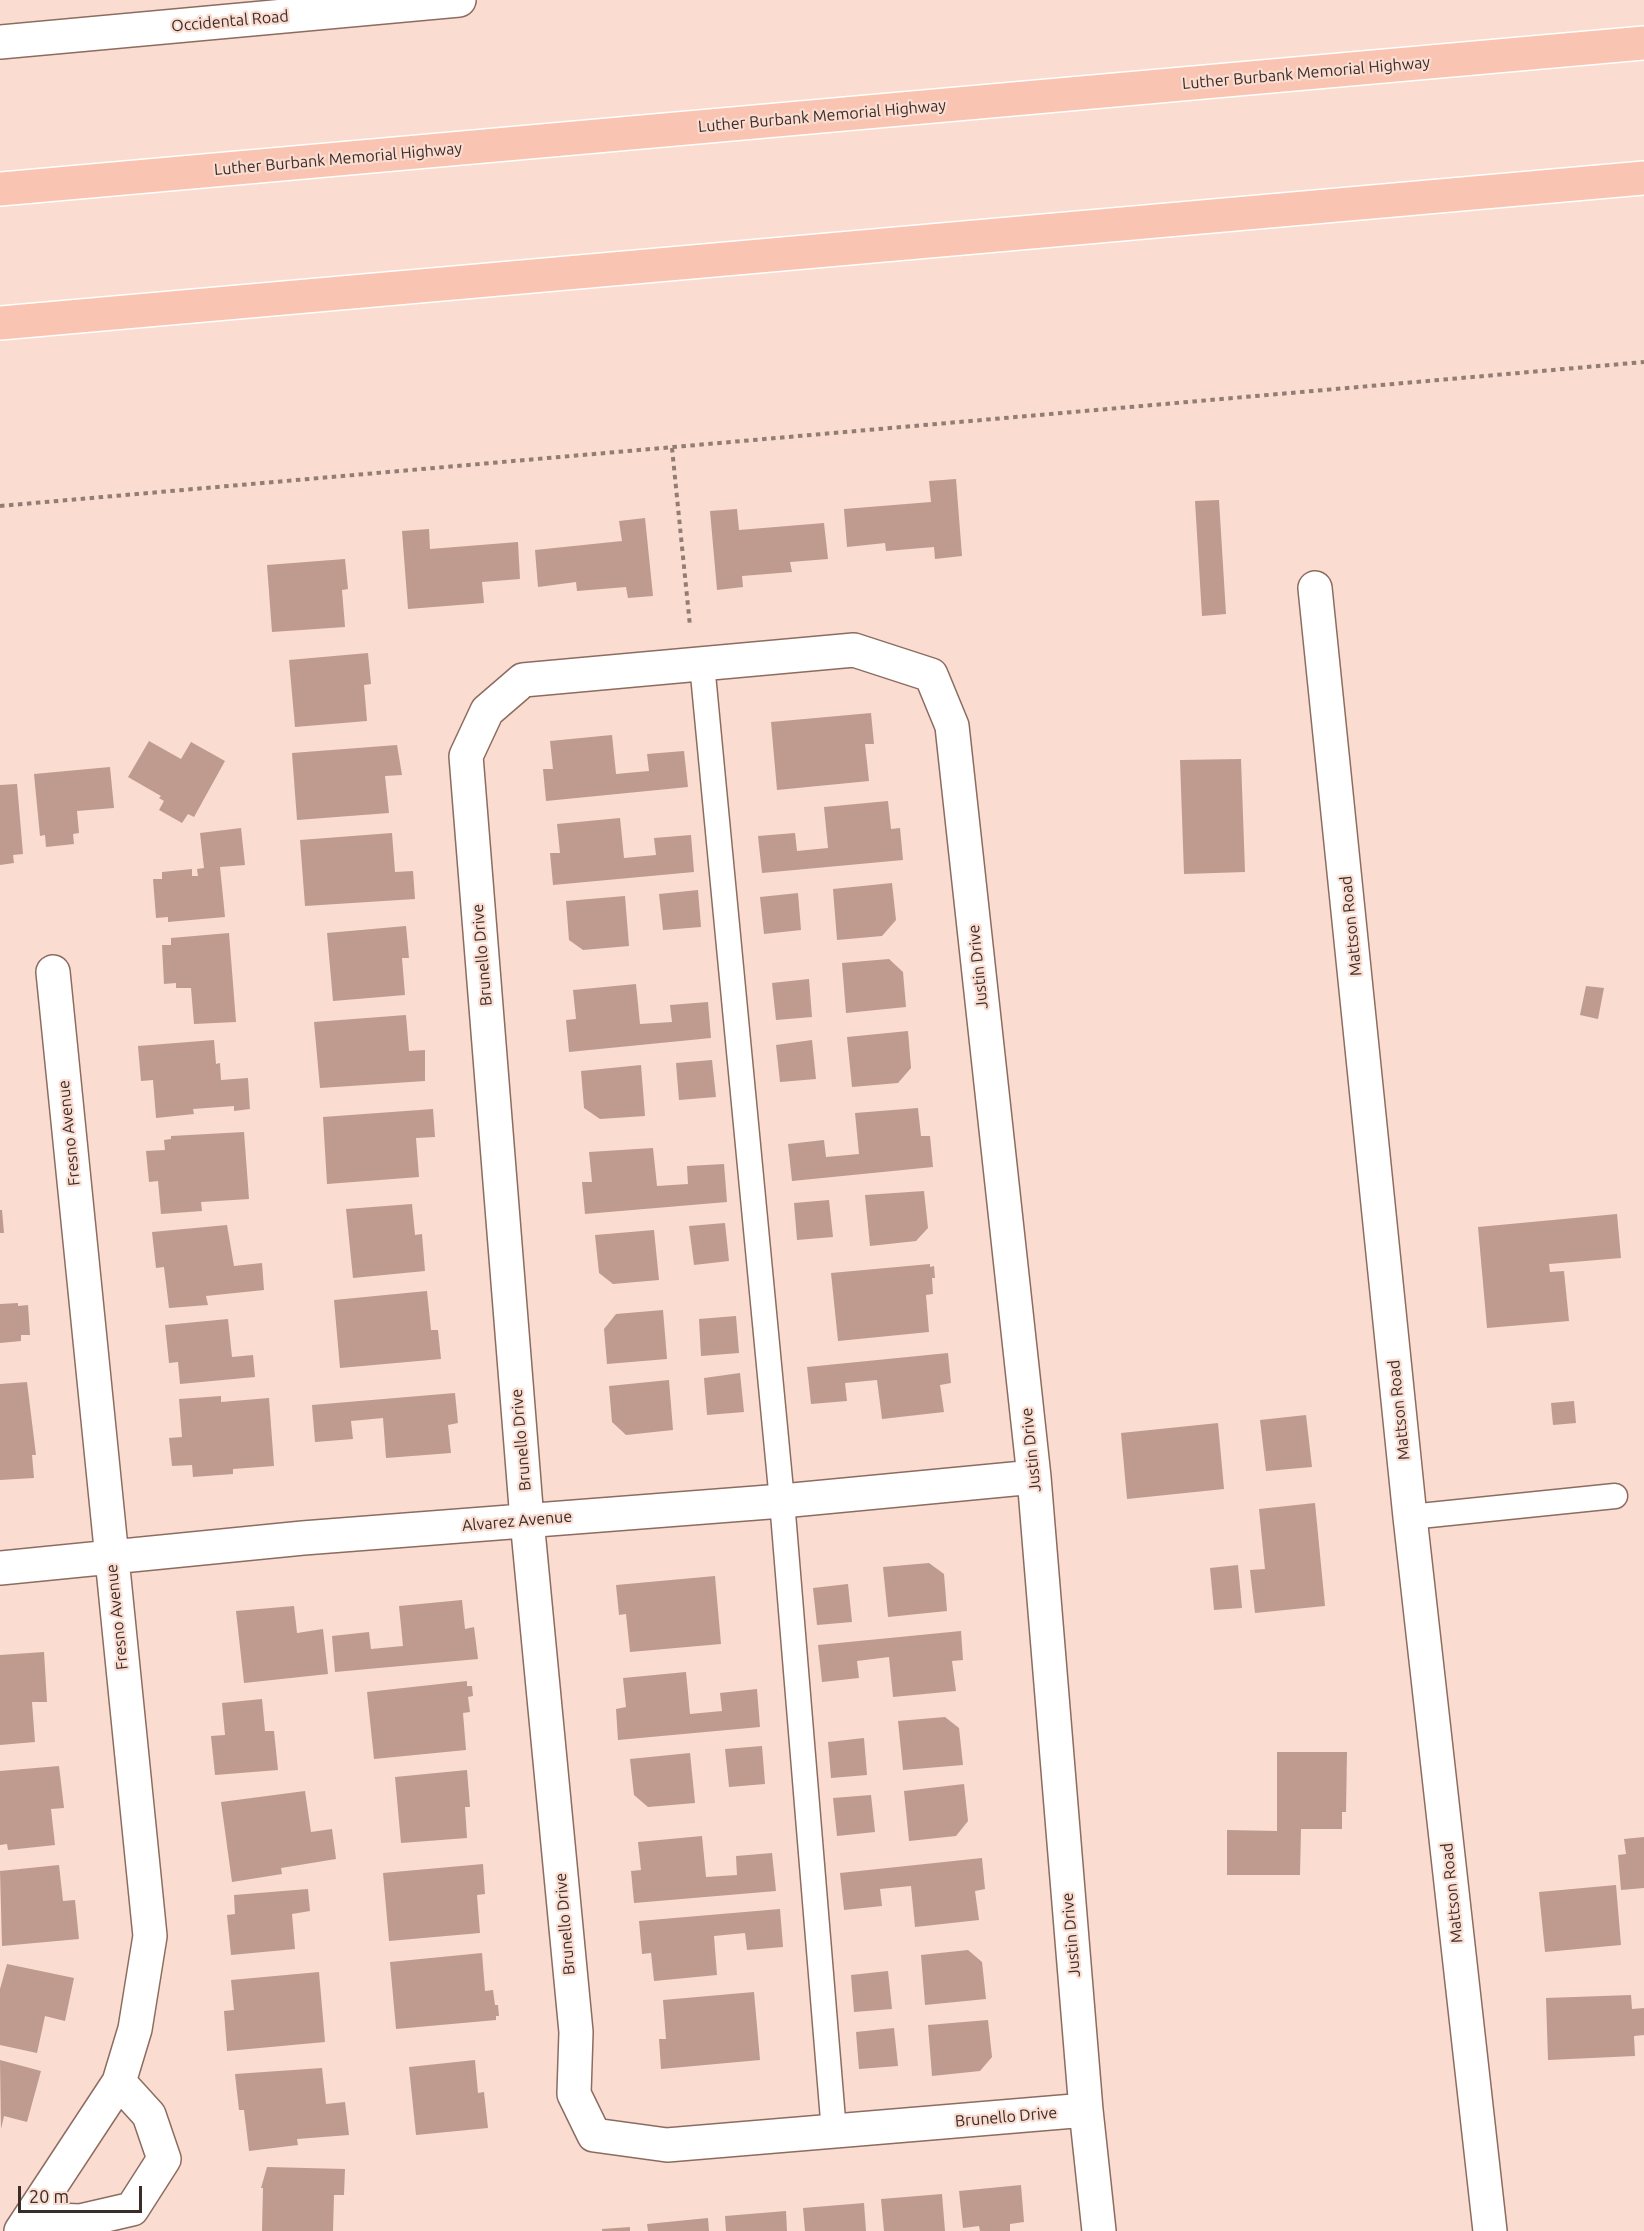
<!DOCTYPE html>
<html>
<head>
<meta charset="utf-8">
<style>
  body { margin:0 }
  #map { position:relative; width:1644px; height:2231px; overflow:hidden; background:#fadcd1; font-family:Ubuntu,sans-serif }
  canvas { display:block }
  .scale { position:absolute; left:18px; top:2186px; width:124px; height:27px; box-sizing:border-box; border:3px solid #3a2c27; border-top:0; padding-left:8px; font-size:18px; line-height:21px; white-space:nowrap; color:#3a2c27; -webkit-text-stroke:4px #fadcd1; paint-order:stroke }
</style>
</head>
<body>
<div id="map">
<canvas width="1644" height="2231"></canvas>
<div class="scale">20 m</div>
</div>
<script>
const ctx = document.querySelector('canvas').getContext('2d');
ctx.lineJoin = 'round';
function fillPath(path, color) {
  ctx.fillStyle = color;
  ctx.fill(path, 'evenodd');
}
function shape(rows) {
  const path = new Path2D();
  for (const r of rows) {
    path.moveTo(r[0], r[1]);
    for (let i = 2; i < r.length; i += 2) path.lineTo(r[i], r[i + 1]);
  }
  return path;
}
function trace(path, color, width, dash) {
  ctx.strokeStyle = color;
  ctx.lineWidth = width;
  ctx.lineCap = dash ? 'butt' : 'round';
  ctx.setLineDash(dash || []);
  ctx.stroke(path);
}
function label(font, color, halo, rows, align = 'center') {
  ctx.font = font + ' Ubuntu,sans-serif';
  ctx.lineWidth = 4.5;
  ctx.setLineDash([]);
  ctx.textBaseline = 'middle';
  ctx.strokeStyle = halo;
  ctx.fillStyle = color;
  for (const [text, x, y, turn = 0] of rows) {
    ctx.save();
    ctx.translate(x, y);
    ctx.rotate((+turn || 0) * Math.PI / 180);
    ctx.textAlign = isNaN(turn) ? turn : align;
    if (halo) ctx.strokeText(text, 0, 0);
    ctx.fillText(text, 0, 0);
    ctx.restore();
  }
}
fillPath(shape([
  [956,479,962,556,935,559,934,547,886,551,885,543,847,547,844,509,931,502,929,481],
  [1219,500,1226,614,1202,616,1195,501],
  [737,509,739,530,824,523,828,559,790,562,792,572,742,576,743,587,717,590,710,511],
  [645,518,653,596,628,598,626,587,577,591,576,582,538,587,535,550,622,541,619,521],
  [429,529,430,549,518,542,520,579,482,582,484,603,408,609,402,531],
  [345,559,348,589,342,590,345,627,272,632,267,565],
  [368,653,371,684,364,685,367,721,295,727,289,660],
  [871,713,874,744,865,744,869,781,777,790,771,722],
  [612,735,616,774,649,771,647,754,684,751,688,787,546,801,543,769,553,769,550,741],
  [149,741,181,759,191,742,225,761,194,817,188,814,182,823,159,810,164,801,159,798,161,796,128,777],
  [397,745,402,775,385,776,389,813,297,820,292,753],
  [1241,759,1245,872,1184,874,1180,760],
  [110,767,114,808,77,811,79,833,73,834,74,844,46,847,45,835,40,836,34,774],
  [17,784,23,854,13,855,14,863,0,865,0,785],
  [888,801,891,829,900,828,903,860,762,873,758,836,795,833,797,851,828,848,824,807],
  [620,818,624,858,656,855,654,838,691,835,694,872,553,885,550,853,560,853,557,824],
  [241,828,245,865,220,867,225,917,168,922,168,917,156,918,153,879,162,879,162,872,192,869,192,876,198,876,197,869,204,868,200,833],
  [392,833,395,872,413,871,415,899,305,906,300,840],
  [892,883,896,920,882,936,837,940,833,889],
  [698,890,701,927,663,930,659,894],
  [798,893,801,930,764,934,760,897],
  [625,896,629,946,583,950,569,940,566,901],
  [406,926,409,958,402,958,405,995,333,1001,327,933],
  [229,933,236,1022,194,1024,191,988,176,988,176,983,164,984,162,945,171,945,171,938],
  [889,959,903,972,906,1007,846,1013,842,963],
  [809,979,812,1017,776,1020,772,983],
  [636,984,640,1024,672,1022,670,1005,708,1002,711,1038,569,1052,566,1020,576,1019,573,990],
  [1586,986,1604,988,1598,1019,1580,1015],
  [406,1015,409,1051,425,1050,425,1081,320,1088,314,1022],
  [908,1031,911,1068,898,1083,852,1087,847,1037],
  [214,1040,216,1064,220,1063,221,1080,248,1078,250,1109,234,1111,234,1106,193,1109,194,1114,156,1118,153,1080,141,1081,138,1046],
  [812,1040,816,1079,780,1082,776,1045],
  [712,1060,716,1097,679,1100,676,1063],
  [641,1065,645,1116,600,1119,584,1108,581,1071],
  [918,1108,921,1136,930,1136,933,1167,792,1181,788,1144,824,1140,826,1157,859,1154,855,1113],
  [433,1109,435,1137,416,1138,419,1177,327,1184,323,1117],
  [244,1132,249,1199,201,1202,202,1211,161,1214,158,1181,149,1182,146,1151,165,1150,164,1140,171,1139,171,1136],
  [653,1148,657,1186,688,1184,687,1166,724,1164,727,1202,585,1214,582,1182,592,1182,589,1152],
  [924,1191,928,1228,916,1241,870,1246,865,1195],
  [829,1200,833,1237,797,1240,794,1203],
  [412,1204,415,1235,422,1234,425,1271,353,1278,346,1209],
  [0,1210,2,1210,4,1233,0,1233],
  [1617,1214,1621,1258,1549,1264,1550,1272,1564,1271,1569,1321,1487,1328,1478,1227],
  [725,1223,729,1261,694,1265,689,1226],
  [227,1225,234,1266,262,1263,264,1290,206,1296,208,1305,169,1308,164,1267,156,1268,152,1232],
  [654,1230,659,1280,613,1284,599,1273,595,1235],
  [930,1264,930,1267,934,1266,935,1278,932,1278,933,1294,926,1295,929,1332,838,1341,831,1273],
  [427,1291,431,1330,438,1330,441,1359,340,1368,334,1300],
  [18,1303,18,1306,28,1305,30,1335,21,1335,21,1341,0,1343,0,1304],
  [663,1310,667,1359,607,1364,604,1329,616,1314],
  [736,1316,739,1353,701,1356,699,1319],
  [228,1319,232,1357,253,1355,255,1377,180,1384,178,1362,169,1363,165,1325],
  [948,1353,951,1383,940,1385,944,1412,882,1419,877,1380,845,1383,847,1401,811,1404,807,1367],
  [740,1373,744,1412,707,1415,704,1378],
  [669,1380,673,1430,626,1435,612,1422,609,1386],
  [27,1382,36,1455,32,1455,34,1478,0,1480,0,1384],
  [455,1393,458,1423,448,1425,451,1453,386,1458,383,1418,351,1421,353,1439,315,1442,312,1405],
  [221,1396,221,1402,269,1398,274,1466,233,1469,233,1474,193,1477,192,1465,172,1466,169,1438,182,1437,179,1399],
  [1574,1401,1576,1423,1553,1425,1551,1403],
  [1306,1415,1312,1467,1266,1471,1260,1420],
  [1218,1423,1224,1489,1127,1499,1121,1433],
  [1315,1503,1325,1606,1255,1613,1250,1570,1265,1569,1259,1509],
  [929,1563,944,1574,947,1611,888,1617,883,1567],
  [1238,1565,1242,1608,1214,1610,1210,1568],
  [715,1576,721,1644,630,1652,626,1614,619,1615,616,1585],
  [848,1584,852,1622,817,1625,813,1588],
  [462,1600,465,1629,474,1627,478,1659,335,1672,332,1636,369,1632,371,1649,403,1646,399,1606],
  [294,1606,297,1633,323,1629,328,1674,244,1683,236,1611],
  [961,1631,963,1660,952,1661,956,1691,893,1697,889,1657,857,1661,859,1678,822,1682,818,1645],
  [44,1652,47,1702,32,1702,35,1742,0,1745,0,1655],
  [686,1672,690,1714,722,1711,720,1693,757,1689,760,1727,618,1740,616,1709,626,1707,623,1678],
  [467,1681,467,1686,472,1686,473,1696,468,1697,470,1712,463,1713,466,1750,374,1759,367,1692],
  [262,1699,265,1731,274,1731,278,1770,215,1775,211,1736,225,1735,222,1703],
  [945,1717,959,1728,963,1765,903,1770,898,1721],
  [864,1738,867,1775,831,1778,828,1742],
  [762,1746,765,1784,729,1787,725,1749],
  [1277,1752,1347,1752,1346,1812,1342,1812,1342,1829,1301,1829,1300,1875,1227,1875,1227,1830,1277,1831],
  [690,1753,695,1803,648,1807,634,1795,630,1759],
  [59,1766,64,1808,51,1809,55,1845,8,1850,7,1844,0,1845,0,1771],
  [467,1770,470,1807,465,1807,467,1838,401,1843,395,1777],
  [964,1784,968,1821,956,1836,909,1841,904,1791],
  [305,1791,311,1832,332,1829,336,1859,281,1868,282,1874,232,1882,221,1802],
  [871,1795,875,1832,837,1836,833,1798],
  [702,1836,706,1877,737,1875,736,1856,772,1853,776,1891,634,1903,631,1871,641,1870,638,1842],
  [1644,1837,1644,1888,1621,1890,1618,1855,1626,1854,1624,1839],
  [982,1858,985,1889,975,1891,979,1920,915,1927,911,1886,880,1889,882,1906,844,1910,840,1873],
  [483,1864,485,1894,477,1895,480,1933,389,1941,383,1873],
  [59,1865,63,1901,75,1900,79,1939,2,1946,0,1871],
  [1616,1885,1621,1945,1545,1952,1539,1892],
  [308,1889,310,1911,292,1914,295,1949,231,1955,227,1915,235,1914,234,1895],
  [780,1909,783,1947,747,1950,745,1933,714,1936,717,1975,654,1981,651,1953,642,1954,639,1921],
  [968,1950,982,1962,986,1999,925,2005,921,1955],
  [482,1953,485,1991,493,1990,495,2005,498,2005,499,2016,496,2016,496,2020,396,2029,390,1962],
  [7,1964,74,1978,65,2021,45,2016,37,2053,0,2045,0,1989],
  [888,1971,892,2009,854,2012,851,1975],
  [319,1972,325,2042,227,2051,224,2011,234,2010,231,1980],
  [754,1992,760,2060,661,2069,659,2039,666,2039,663,2000],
  [1631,1995,1632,2009,1644,2008,1644,2035,1634,2036,1635,2056,1548,2060,1546,1998],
  [988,2020,992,2057,980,2071,932,2076,928,2025],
  [894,2028,898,2066,859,2069,856,2032],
  [0,2060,41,2071,27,2122,4,2116,1,2129],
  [475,2060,478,2093,484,2092,488,2128,416,2135,409,2067],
  [322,2068,326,2104,345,2102,349,2135,297,2139,298,2145,249,2151,244,2110,239,2110,235,2074],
  [267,2167,345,2169,344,2195,334,2195,333,2231,262,2231,263,2188,261,2188],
  [1021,2185,1024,2222,1010,2224,1010,2231,980,2231,979,2226,963,2228,959,2191],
  [942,2194,945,2231,884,2231,881,2199],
  [864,2203,866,2231,805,2231,803,2208],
  [786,2211,787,2231,726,2231,725,2216],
  [708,2218,709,2231,648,2231,647,2224],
  [630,2227,630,2231,602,2231,602,2229]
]), '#be9b8e');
const lane = shape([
  [702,664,782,1501,834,2132],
  [1410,1517,1615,1496]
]);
const street = shape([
  [0,42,459,0],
  [1315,588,1410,1517,1490,2231],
  [0,1568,303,1538,782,1501,1034,1477],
  [1086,2110,667,2145,594,2135,574,2094,576,2032,527,1520,466,756,487,711,523,680,854,650,931,675,952,726,1034,1477,1086,2110,1099,2231],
  [30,2219,80,2221,132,2209,164,2159,149,2115,119,2082],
  [21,2231,119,2082,135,2029,150,1936,53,972]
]);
const highway = shape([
  [0,189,1644,43],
  [0,323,1644,178]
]);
trace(lane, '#8d6c60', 27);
trace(street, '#8d6c60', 36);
trace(highway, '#fff', 36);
trace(shape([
  [672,448,690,626],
  [0,506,1644,362]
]), '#927d75', 4, [4.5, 4.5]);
trace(lane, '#fff', 24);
trace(street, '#fff', 33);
trace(highway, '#f9c5b2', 33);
label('16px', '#3a2c27', '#fadcd1', [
  ["Occidental Road",230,21,-5],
  ["Luther Burbank Memorial Highway",1306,73,-5],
  ["Luther Burbank Memorial Highway",822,116,-5],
  ["Luther Burbank Memorial Highway",338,159,-5],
  ["Mattson Road",1351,926,-96],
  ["Brunello Drive",482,955,-95],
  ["Justin Drive",978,967,-96],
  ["Fresno Avenue",69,1133,-96],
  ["Mattson Road",1399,1410,-96],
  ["Brunello Drive",521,1440,-95],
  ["Justin Drive",1031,1450,-96],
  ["Alvarez Avenue",517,1521,-5],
  ["Fresno Avenue",117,1617,-96],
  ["Mattson Road",1452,1893,-96],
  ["Brunello Drive",565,1924,-95],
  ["Justin Drive",1071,1935,-95],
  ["Brunello Drive",1006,2117,-5]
]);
</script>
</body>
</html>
